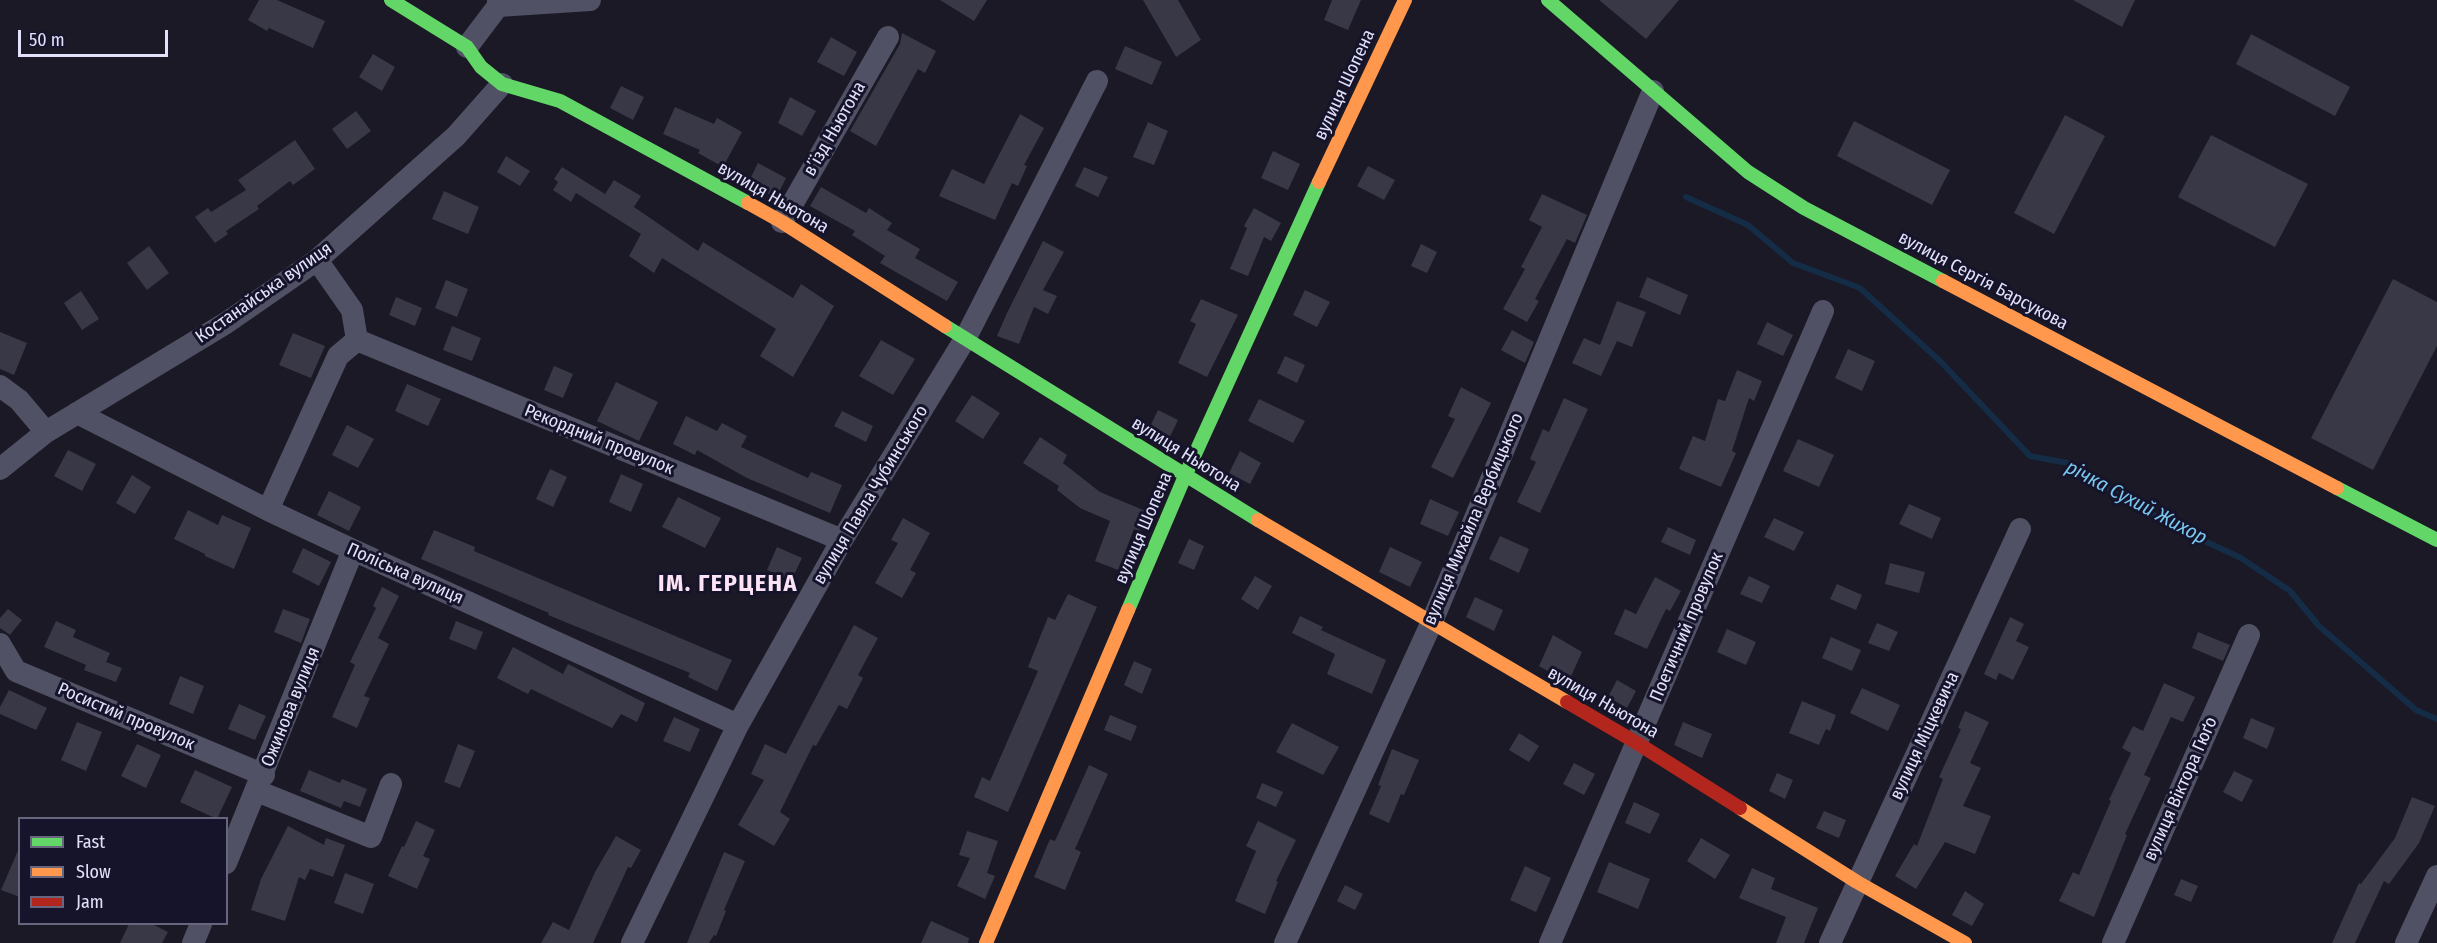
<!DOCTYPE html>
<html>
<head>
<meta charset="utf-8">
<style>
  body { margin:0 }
  #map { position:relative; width:2437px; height:943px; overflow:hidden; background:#1a1925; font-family:"Fira Sans Condensed",sans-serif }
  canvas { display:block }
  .legend { position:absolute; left:18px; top:817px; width:210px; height:108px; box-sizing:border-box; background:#16142a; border:2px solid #67667e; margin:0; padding:8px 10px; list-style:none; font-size:18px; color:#e1e1fc }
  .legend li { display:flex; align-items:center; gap:12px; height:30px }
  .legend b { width:30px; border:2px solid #67667e }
  .scale { position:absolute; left:18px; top:30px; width:150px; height:27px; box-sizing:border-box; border:3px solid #e1e1fc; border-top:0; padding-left:8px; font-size:18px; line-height:21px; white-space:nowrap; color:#e1e1fc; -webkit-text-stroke:4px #16142a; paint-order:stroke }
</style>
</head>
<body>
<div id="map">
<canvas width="2437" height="943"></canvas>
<ul class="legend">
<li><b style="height:8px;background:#63d668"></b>Fast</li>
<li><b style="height:8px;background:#ff974d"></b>Slow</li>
<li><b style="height:8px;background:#b3261e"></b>Jam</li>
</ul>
<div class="scale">50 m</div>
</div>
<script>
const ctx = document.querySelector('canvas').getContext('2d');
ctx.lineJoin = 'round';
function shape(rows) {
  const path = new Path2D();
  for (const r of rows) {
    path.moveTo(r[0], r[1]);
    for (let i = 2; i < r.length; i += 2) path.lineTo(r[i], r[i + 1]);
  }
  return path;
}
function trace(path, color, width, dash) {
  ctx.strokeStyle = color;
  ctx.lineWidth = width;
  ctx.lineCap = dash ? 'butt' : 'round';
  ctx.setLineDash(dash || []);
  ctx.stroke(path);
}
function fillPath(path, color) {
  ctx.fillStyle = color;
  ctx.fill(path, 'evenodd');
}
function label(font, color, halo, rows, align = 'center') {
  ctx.font = font + ' "Fira Sans Condensed",sans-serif';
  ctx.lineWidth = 6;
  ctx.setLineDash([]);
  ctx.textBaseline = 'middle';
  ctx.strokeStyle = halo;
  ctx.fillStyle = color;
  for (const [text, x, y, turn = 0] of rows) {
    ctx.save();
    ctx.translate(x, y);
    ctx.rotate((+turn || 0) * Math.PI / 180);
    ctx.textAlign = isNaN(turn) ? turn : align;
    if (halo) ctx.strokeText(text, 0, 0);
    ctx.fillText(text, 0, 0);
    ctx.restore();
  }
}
trace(shape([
  [1686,197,1748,225,1793,263,1860,288,1941,362,2030,456,2073,464,2119,496,2179,529,2241,558,2290,591,2319,626,2416,710,2437,719]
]), '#152c46', 6);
fillPath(shape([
  [259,0,277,0,325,21,313,48,269,28,267,31,248,20],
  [940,0,987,0,974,21],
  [1143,0,1178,0,1201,40,1176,57],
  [1332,0,1361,0,1348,30,1324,20],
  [1599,0,1679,0,1646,39],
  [2073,0,2135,0,2122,27],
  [902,33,936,51,925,73,918,69,876,146,850,131,900,44],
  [2251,34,2350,87,2335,116,2236,64],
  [831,37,857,52,844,76,817,62],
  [1125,46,1162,62,1152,85,1115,69],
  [373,54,395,67,382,91,359,77],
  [621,86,644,97,633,120,610,108],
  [790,97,816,111,802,136,778,123],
  [675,107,714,124,717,118,742,132,723,167,698,153,700,150,663,134],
  [356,111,371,131,347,149,332,129],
  [1020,114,1044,128,1024,165,1027,166,1018,186,1012,183,995,220,939,196,952,169,984,184],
  [2065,115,2105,136,2054,234,2014,213],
  [1854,121,1950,170,1932,205,1837,156],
  [1148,122,1168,131,1154,165,1133,157],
  [2211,135,2308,184,2275,247,2178,197],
  [295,140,315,169,293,185,290,181,257,206,259,209,226,231,228,234,215,243,195,217,208,208,211,212,246,190,238,180],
  [1273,151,1300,164,1288,190,1261,178],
  [506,156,530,171,520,186,497,172],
  [758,163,786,178,776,198,748,183],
  [1368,166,1395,180,1384,200,1357,186],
  [562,167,605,194,614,180,641,196,634,207,698,251,703,242,793,298,801,284,834,306,793,377,760,356,776,329,662,258,654,273,629,256,641,234,576,193,571,202,553,190,558,182,554,179],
  [1084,167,1108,177,1098,197,1075,186],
  [821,187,866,213,869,208,892,223,887,230,920,249,915,258,958,282,947,301,880,263,885,256,852,235,855,231,810,206],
  [444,191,479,207,468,234,432,219],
  [1542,194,1587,215,1575,243,1567,239,1535,299,1539,301,1527,322,1503,309,1525,269,1521,267,1542,227,1529,220],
  [1254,208,1281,223,1271,241,1264,237,1248,276,1230,269,1247,228,1244,226],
  [1043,241,1064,252,1043,290,1057,296,1048,314,1034,307,1019,344,997,336,1007,313],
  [1421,244,1437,252,1427,273,1411,266],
  [149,246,169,273,147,290,127,263],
  [1647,277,1688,295,1680,315,1639,297],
  [2393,279,2437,302,2437,346,2373,470,2311,438],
  [446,280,468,289,457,317,435,308],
  [1305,290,1330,302,1317,327,1293,315],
  [81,291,99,319,82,330,64,303],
  [396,297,422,308,415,326,389,315],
  [1201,299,1238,315,1207,377,1178,363,1196,324,1190,321],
  [1617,301,1646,312,1632,347,1617,341,1601,376,1572,363,1584,338,1600,345],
  [1767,322,1793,335,1783,356,1757,344],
  [452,326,481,338,472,361,443,350],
  [1512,330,1534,342,1525,363,1501,350],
  [0,332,27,343,14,375,0,369],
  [293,333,325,346,311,378,279,365],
  [881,340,915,359,893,395,859,376],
  [1848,349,1875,361,1862,391,1835,378],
  [1285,356,1305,365,1297,383,1277,373],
  [554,366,573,374,563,398,544,390],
  [1737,370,1762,381,1754,401,1749,398,1732,451,1736,453,1721,487,1679,469,1693,436,1705,441,1718,399,1725,401],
  [616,382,658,402,639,441,597,421],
  [407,384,441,399,428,426,395,411],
  [1461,387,1491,403,1453,478,1431,467,1455,419,1448,416],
  [972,395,1000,413,983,439,955,421],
  [1564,398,1588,409,1540,513,1517,502,1536,462,1530,459,1543,429,1549,432],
  [1259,399,1305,421,1293,443,1248,421],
  [1158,410,1178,420,1168,441,1148,431],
  [842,411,873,426,866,442,834,426],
  [686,416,717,431,722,423,747,436,741,447,808,478,811,472,842,485,830,513,747,478,697,450,695,455,673,444],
  [347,425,374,439,358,468,332,455],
  [1040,437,1067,455,1063,463,1100,492,1148,512,1139,532,1134,529,1118,570,1095,561,1110,521,1080,508,1057,490,1059,486,1023,463],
  [1798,439,1834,455,1819,487,1783,471],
  [68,450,96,464,82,491,54,476],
  [1240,451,1261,463,1250,484,1229,473],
  [550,469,567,477,553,507,536,499],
  [621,474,643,484,631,512,609,502],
  [132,475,151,487,135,514,116,503],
  [329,491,361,507,349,531,317,515],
  [678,497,721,518,705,548,662,527],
  [1430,499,1459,512,1448,536,1420,524],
  [1909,504,1941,518,1932,539,1899,524],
  [188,510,218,525,222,515,251,528,234,569,205,556,205,554,174,539],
  [903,518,930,533,910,570,916,573,902,598,875,583,898,543,891,540],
  [1774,518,1804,532,1794,551,1764,537],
  [1668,527,1696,540,1690,555,1661,542],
  [434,530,475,547,474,551,732,660,717,691,688,677,690,673,548,615,549,613,421,559],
  [1500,536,1529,549,1519,573,1489,559],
  [1189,539,1204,546,1194,570,1178,563],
  [777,547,802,558,791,581,767,570],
  [1390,547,1422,562,1410,587,1379,572],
  [303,548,331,562,319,586,292,572],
  [1890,563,1925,572,1919,593,1885,584],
  [1255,576,1272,586,1258,610,1241,599],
  [1749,576,1770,586,1762,603,1740,594],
  [1655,577,1681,591,1670,611,1666,609,1647,649,1614,634,1625,609,1636,614],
  [1837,584,1862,595,1856,610,1830,599],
  [382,587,399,596,378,638,389,644,364,696,370,698,357,728,332,717,355,665,350,662,376,608,373,606],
  [1068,594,1097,607,1008,812,974,797,982,777,990,781,1038,671,1028,667,1048,617,1055,620],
  [1475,597,1503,610,1494,631,1466,617],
  [8,609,22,620,10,635,0,628,0,618],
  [283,609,310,619,301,643,274,632],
  [1300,616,1323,627,1321,630,1386,660,1372,694,1327,674,1335,654,1292,633],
  [2010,617,2024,624,2016,641,2029,647,2013,680,1999,673,1996,680,1984,674],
  [56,621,76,630,73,637,110,653,106,662,122,668,116,682,84,670,86,665,44,647],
  [456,621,483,632,476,650,449,639],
  [1877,623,1898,632,1889,651,1868,643],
  [854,625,878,638,858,675,863,678,847,709,839,705,816,746,813,745,780,812,790,819,774,846,738,825,764,780,751,774,765,744,786,754],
  [1727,629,1756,642,1746,665,1717,652],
  [2198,632,2230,645,2223,661,2192,648],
  [1553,635,1582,652,1568,683,1539,666],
  [1831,637,1861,650,1852,671,1822,658],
  [513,647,563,674,568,664,645,703,637,722,621,714,612,728,531,689,528,694,497,678],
  [1134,661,1152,669,1142,694,1124,685],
  [180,676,204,686,193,714,169,704],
  [1617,680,1636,691,1627,708,1608,697],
  [2164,683,2195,697,2183,722,2171,717,2144,775,2151,778,2125,834,2127,835,2094,917,2059,901,2073,872,2079,875,2111,801,2109,800,2131,753,2122,748,2133,726,2143,731],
  [1862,688,1900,705,1888,731,1850,713],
  [9,690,47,708,36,730,0,714,0,707],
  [1802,701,1836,715,1830,731,1826,729,1819,745,1789,733],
  [239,704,266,716,255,740,228,729],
  [1965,711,1989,722,1970,763,1981,768,1963,806,1991,816,1975,854,1945,842,1916,889,1895,876,1914,844,1917,846,1943,779,1939,777,1961,729,1958,728],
  [1110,715,1137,726,1131,741,1104,730],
  [674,717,700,729,690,752,663,741],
  [2251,718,2275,728,2267,749,2243,738],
  [77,722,102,732,86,771,61,760],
  [1683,722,1712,734,1702,758,1674,745],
  [1292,723,1339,747,1323,775,1276,752],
  [1519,733,1539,746,1529,762,1509,750],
  [137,744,161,755,146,788,121,776],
  [458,744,475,751,460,788,444,782],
  [1392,749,1419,760,1404,795,1401,794,1389,823,1369,814,1381,786,1378,785],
  [1574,763,1595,774,1584,795,1563,784],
  [1089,765,1108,774,1075,849,1081,852,1065,890,1034,877,1050,839,1055,841],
  [195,770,232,787,217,819,180,802],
  [309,770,340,783,342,779,367,789,360,807,344,801,341,808,300,791],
  [2234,771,2253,780,2242,802,2223,792],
  [1777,773,1793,780,1785,799,1769,791],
  [1262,783,1283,792,1276,807,1256,798],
  [2412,797,2435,806,2419,843,2389,884,2384,881,2355,943,2332,943,2359,883,2361,884,2395,838],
  [1634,802,1660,814,1650,834,1625,823],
  [1824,811,1846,820,1839,838,1816,828],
  [416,821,435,830,423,856,430,859,417,889,388,876,402,846,404,847],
  [1258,821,1296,840,1276,881,1278,882,1265,914,1235,901,1256,851,1246,846],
  [288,826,324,845,326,838,345,845,333,877,310,869,305,880,299,877,285,921,251,910,261,879],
  [967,831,998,841,987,873,995,876,985,899,957,886,970,858,959,855],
  [616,836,641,850,631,868,628,867,593,943,541,943,553,922,569,930,595,872],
  [1701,838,1730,855,1715,879,1687,861],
  [20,846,20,897,1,890],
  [724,852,745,861,724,910,726,911,716,936,714,935,709,943,687,943],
  [1609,862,1650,879,1638,909,1597,892],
  [1525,866,1551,878,1536,912,1510,900],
  [1752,868,1775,878,1771,889,1818,908,1804,943,1776,943,1786,917,1739,898],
  [345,873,374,884,363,914,334,903],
  [2181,879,2198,886,2191,902,2174,895],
  [1345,885,1363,894,1355,910,1337,901],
  [1965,891,1984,904,1972,926,1952,915],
  [931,921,969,938,968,943,921,943],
  [129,924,152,924,168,932,162,943,120,943]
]), '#393846');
trace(shape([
  [498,6,590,0],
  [467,47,498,6,498,0],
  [782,222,888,37],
  [317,260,352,310,357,340,842,540],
  [0,386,19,400,46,432],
  [77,413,268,510,353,550,738,725],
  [0,469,46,432,226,323,317,260,456,136,502,84],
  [268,510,338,356,357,340],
  [0,644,16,671,264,775],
  [257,791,371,837,391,784],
  [226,863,353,550],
  [193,943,201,924],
  [632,943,738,725,842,540,965,339,1097,81],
  [1285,943,1431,624,1653,91],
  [1550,943,1823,311],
  [1830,943,2020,529],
  [2113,943,2249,635],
  [2406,943,2437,876]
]), '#505165', 22);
trace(shape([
  [391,0,467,47,481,67,502,84,560,101,748,203],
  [1548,0,1748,172,1804,208,1943,281],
  [945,326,1258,520],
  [2337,488,2437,540],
  [1128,610,1185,476,1319,182]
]), '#63d668', 14);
trace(shape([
  [1319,182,1405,0],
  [748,203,782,222,945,326],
  [1943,281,2337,488],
  [1258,520,1567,702],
  [1740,808,1857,882,1965,943],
  [986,943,1128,610]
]), '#ff974d', 14);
trace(shape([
  [1567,702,1637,743,1740,808]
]), '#b3261e', 14);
label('18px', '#e1e1fc', '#16142a', [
  ["вулиця Шопена",1345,85,-65],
  ["в’їзд Ньютона",835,129,-60],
  ["вулиця Ньютона",773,198,30],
  ["вулиця Сергія Барсукова",1983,281,28],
  ["Костанайська вулиця",264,293,-35],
  ["Рекордний провулок",599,440,22],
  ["вулиця Ньютона",1186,455,32],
  ["вулиця Павла Чубинського",871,495,-59],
  ["вулиця Михайла Вербицького",1474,519,-67],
  ["вулиця Шопена",1144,528,-67],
  ["Поліська вулиця",405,574,24],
  ["Поетичний провулок",1687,627,-67],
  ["вулиця Ньютона",1603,703,30],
  ["Ожинова вулиця",291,707,-68],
  ["Росистий провулок",126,717,23],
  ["вулиця Міцкевича",1925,736,-65],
  ["вулиця Віктора Гюґо",2181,789,-66]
]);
label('italic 20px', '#7ac8f0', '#16142a', [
  ["річка Сухий Жихор",2136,503,28]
]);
ctx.letterSpacing = '1.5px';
label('bold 24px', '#fce3f6', '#16142a', [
  ["ІМ. ГЕРЦЕНА",728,584]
]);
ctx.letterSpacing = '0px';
</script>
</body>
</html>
